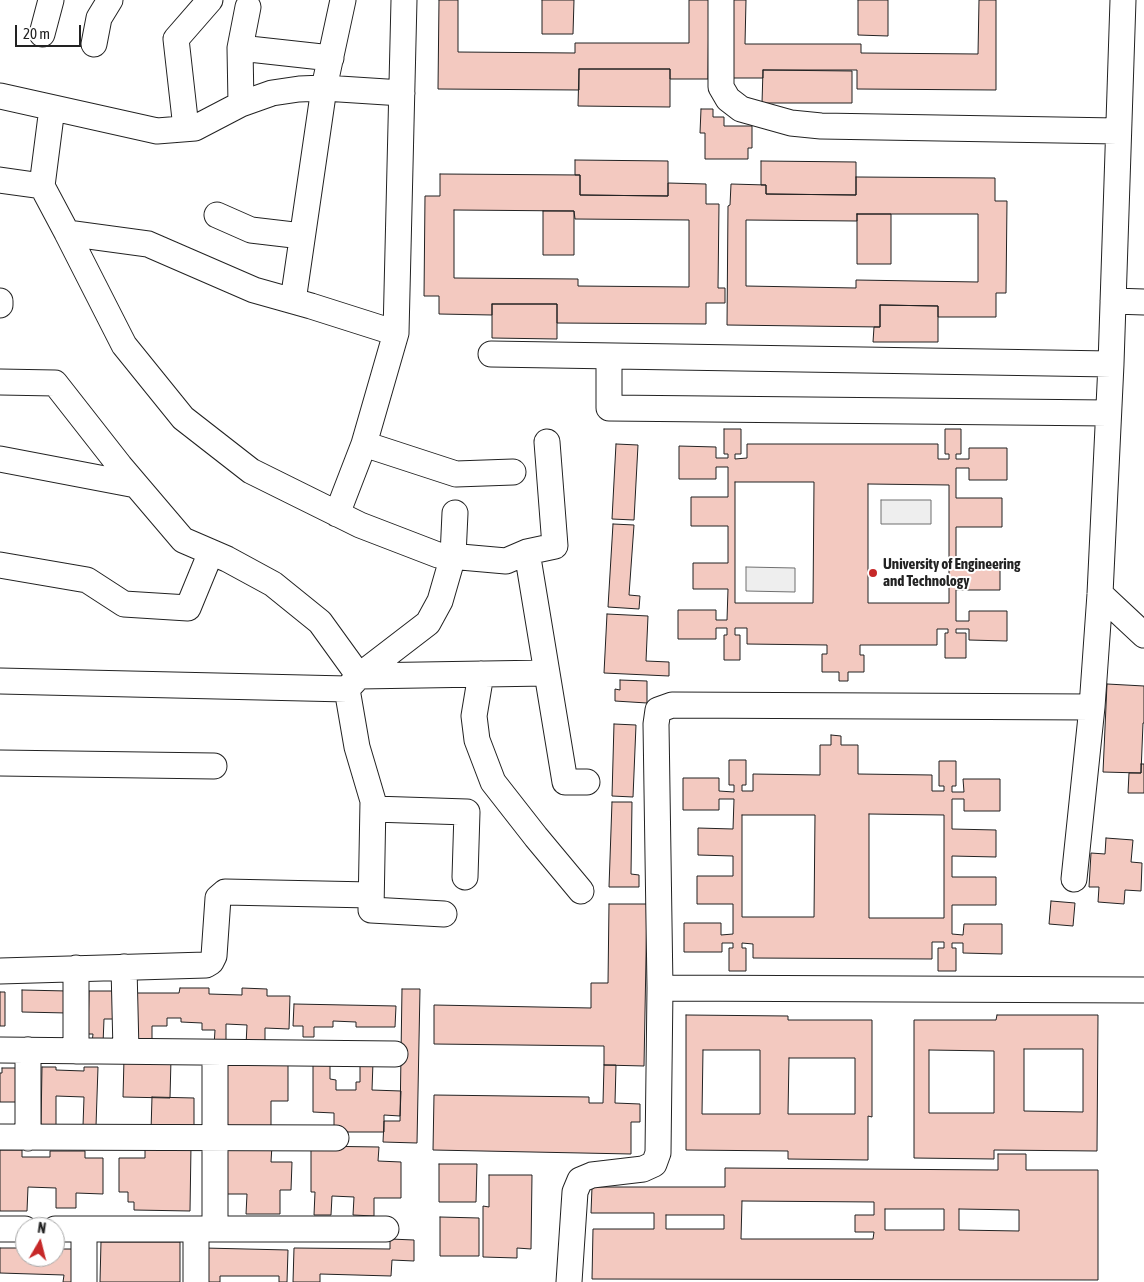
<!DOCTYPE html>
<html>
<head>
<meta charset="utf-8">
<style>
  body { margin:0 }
  #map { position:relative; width:1144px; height:1282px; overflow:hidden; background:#fff; font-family:"Asap Condensed",sans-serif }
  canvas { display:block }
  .north { position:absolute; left:15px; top:1217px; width:50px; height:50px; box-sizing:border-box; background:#fff; border:1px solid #a7a7a7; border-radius:50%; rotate:8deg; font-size:14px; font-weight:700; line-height:20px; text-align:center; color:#222 }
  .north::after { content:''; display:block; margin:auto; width:18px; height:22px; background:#c62828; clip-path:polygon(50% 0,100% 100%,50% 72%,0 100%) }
  .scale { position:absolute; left:15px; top:25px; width:66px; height:22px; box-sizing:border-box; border:2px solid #222; border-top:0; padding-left:6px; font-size:15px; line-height:18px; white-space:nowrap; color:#222; -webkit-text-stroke:4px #fff; paint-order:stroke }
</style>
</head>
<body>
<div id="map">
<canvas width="1144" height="1282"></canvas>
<div class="north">N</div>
<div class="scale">20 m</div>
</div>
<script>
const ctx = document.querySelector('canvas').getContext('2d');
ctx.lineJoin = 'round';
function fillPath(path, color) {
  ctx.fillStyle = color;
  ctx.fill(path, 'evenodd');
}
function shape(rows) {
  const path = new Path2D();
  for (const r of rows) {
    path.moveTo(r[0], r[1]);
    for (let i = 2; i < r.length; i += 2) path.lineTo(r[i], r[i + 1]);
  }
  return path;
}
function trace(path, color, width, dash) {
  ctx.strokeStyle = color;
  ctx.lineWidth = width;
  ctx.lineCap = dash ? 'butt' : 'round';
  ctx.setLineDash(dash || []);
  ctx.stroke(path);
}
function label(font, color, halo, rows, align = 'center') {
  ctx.font = font + ' "Asap Condensed",sans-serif';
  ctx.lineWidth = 4;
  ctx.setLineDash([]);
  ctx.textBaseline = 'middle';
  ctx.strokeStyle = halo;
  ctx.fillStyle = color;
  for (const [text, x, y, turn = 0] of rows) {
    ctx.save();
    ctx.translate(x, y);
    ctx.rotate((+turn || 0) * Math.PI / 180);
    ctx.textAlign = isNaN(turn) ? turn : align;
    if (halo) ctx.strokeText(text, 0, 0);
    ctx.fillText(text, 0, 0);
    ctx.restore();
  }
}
const green = shape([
  [881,500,931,500,931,524,881,524,881,500],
  [746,567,795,568,795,592,746,591,746,567]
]);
fillPath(green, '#eee');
trace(green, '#6f6f6f', 1);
const building = shape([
  [439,0,458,0,458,52,575,53,575,43,689,43,689,0,709,0,708,79,670,79,670,69,579,69,579,90,438,89,439,0],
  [542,0,574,0,573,34,542,34,542,0],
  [728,0,746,0,745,44,861,44,861,53,978,54,979,0,996,0,996,90,857,89,857,70,763,70,763,78,727,78,728,0],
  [858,0,888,0,888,36,858,35,858,0],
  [579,69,670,69,670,107,578,106,579,69],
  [763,70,852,71,852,103,762,103,763,70],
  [701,109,713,109,713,117,724,117,724,126,752,126,752,148,748,148,748,159,705,159,705,133,700,133,701,109],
  [575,160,668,161,668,196,580,195,580,175,575,175,575,160],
  [761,161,856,162,856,195,766,194,766,185,761,185,761,161],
  [440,174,580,175,580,195,668,196,668,183,706,184,706,204,719,204,718,288,725,288,725,303,706,303,706,324,557,323,557,304,492,304,492,315,439,314,439,296,424,296,425,196,440,196,440,174],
  [454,210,574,211,575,219,689,220,689,287,578,286,578,279,454,278,454,210],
  [856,177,995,178,995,201,1007,201,1006,293,996,293,996,317,938,317,938,306,880,305,880,327,727,325,728,206,730,205,731,184,766,185,766,194,856,195,856,177],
  [857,214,978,214,978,282,856,280,856,288,746,286,746,220,857,221,857,214],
  [543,211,574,211,574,255,543,255,543,211],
  [857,214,891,214,891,264,857,264,857,214],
  [492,304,557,304,557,339,492,338,492,304],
  [880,305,938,306,938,342,873,342,874,327,880,327,880,305],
  [724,429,741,429,741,454,735,454,735,459,747,458,747,444,938,444,938,459,949,459,949,454,945,454,945,429,961,429,961,454,956,454,956,459,969,459,969,448,1007,448,1007,480,969,480,969,468,956,468,956,498,1002,498,1002,527,956,527,956,564,1000,564,1000,590,956,590,956,621,969,621,969,611,1007,611,1007,641,969,640,969,629,956,629,956,633,966,633,966,658,945,658,945,633,948,633,948,629,937,629,937,645,860,645,860,655,864,655,864,672,848,672,848,681,839,681,839,672,822,672,822,654,827,654,827,645,747,644,747,628,735,628,735,635,740,635,740,660,724,660,724,635,727,635,727,628,716,628,716,639,678,639,678,610,716,610,716,620,727,620,728,589,693,589,693,563,728,563,728,526,691,526,691,497,728,497,728,467,716,467,716,479,679,479,679,446,716,447,716,458,728,458,728,454,724,454,724,429],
  [735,482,814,482,813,603,735,603,735,482],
  [868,484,949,485,949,603,868,603,868,484],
  [616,444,638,445,634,520,612,519,616,444],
  [613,524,634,525,629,595,640,596,639,609,608,607,613,524],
  [607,614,648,616,646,661,669,662,669,676,604,673,607,614],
  [620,680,647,681,647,703,615,701,615,689,620,690,620,680],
  [1107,684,1144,686,1144,723,1143,723,1141,773,1103,772,1107,684],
  [614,724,636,725,633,797,612,796,614,724],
  [831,735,841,736,841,745,858,745,858,774,932,775,932,791,944,791,944,786,939,786,939,761,956,761,956,786,952,786,952,792,964,792,963,779,1000,779,1000,811,964,811,964,799,952,799,952,829,996,830,996,857,952,856,952,877,996,877,996,905,952,905,952,934,963,935,964,924,1002,924,1002,954,963,953,963,943,952,943,952,948,956,948,956,971,938,971,938,948,944,948,944,942,932,942,932,959,753,958,753,944,742,943,742,948,746,948,746,971,729,971,729,948,733,948,733,943,722,943,722,952,684,952,684,923,721,923,721,935,733,934,733,904,697,904,697,876,733,876,733,856,698,855,698,828,733,829,734,799,719,799,719,810,683,810,683,778,719,778,719,791,734,792,734,785,729,785,729,760,746,760,746,785,742,785,742,791,753,791,753,774,820,775,820,745,831,745,831,735],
  [869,814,944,815,944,918,869,918,869,814],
  [742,815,815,815,814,917,742,917,742,815],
  [1141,764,1144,764,1144,793,1128,793,1129,773,1141,773,1141,764],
  [612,802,632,802,631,874,639,875,639,887,609,887,612,802],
  [1106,838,1133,840,1131,862,1142,863,1141,891,1125,890,1124,904,1098,902,1099,887,1089,887,1091,853,1105,854,1106,838],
  [1051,901,1075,903,1073,926,1049,924,1051,901],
  [609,904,647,904,644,1066,604,1065,604,1046,434,1044,434,1005,591,1008,591,983,608,983,609,904],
  [180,988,209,988,209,994,242,995,242,988,267,989,267,996,290,996,289,1029,265,1028,265,1045,246,1045,247,1025,226,1024,226,1046,214,1046,215,1030,202,1030,202,1023,181,1022,181,1018,167,1018,167,1026,152,1026,152,1043,134,1043,134,993,179,993,180,988],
  [402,989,420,989,417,1143,383,1142,384,1121,400,1121,402,989],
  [22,990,67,991,67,1013,22,1012,22,990],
  [89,991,120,991,120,1019,104,1019,103,1044,92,1043,93,1034,88,1034,89,991],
  [0,992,5,992,5,1026,0,1026,0,992],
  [294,1004,396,1006,395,1027,356,1027,356,1022,333,1021,333,1027,314,1027,314,1037,303,1037,303,1026,293,1026,294,1004],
  [686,1015,788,1016,788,1020,872,1020,872,1117,868,1116,868,1160,788,1159,788,1151,686,1150,686,1015],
  [703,1050,760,1050,760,1114,702,1114,703,1050],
  [789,1058,855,1058,855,1114,788,1114,789,1058],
  [997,1015,1098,1015,1097,1151,994,1150,994,1159,914,1158,914,1020,996,1020,997,1015],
  [1024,1049,1083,1049,1083,1112,1024,1111,1024,1049],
  [929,1050,994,1051,994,1113,929,1113,929,1050],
  [124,1059,171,1059,170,1098,123,1097,124,1059],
  [222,1062,288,1062,288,1101,271,1101,271,1126,222,1126,222,1062],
  [360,1062,373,1062,372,1090,401,1091,400,1116,384,1115,384,1132,334,1132,334,1113,313,1112,313,1063,330,1064,330,1079,336,1080,336,1090,356,1090,356,1082,360,1082,360,1062],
  [604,1065,616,1065,615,1103,640,1104,640,1122,631,1122,631,1154,433,1150,434,1095,589,1097,589,1103,603,1103,604,1065],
  [42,1067,56,1067,56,1070,84,1071,84,1067,98,1067,96,1126,83,1126,84,1097,56,1096,56,1126,41,1125,42,1067],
  [2,1068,16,1068,16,1102,0,1102,0,1073,2,1073,2,1068],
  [152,1097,194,1098,194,1132,151,1131,152,1097],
  [224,1144,272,1145,271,1162,292,1162,291,1190,280,1190,280,1214,246,1214,247,1194,223,1194,224,1144],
  [145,1146,191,1146,190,1211,134,1210,134,1202,128,1202,128,1192,119,1192,119,1158,145,1158,145,1146],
  [311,1146,379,1147,378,1161,401,1162,401,1198,374,1198,374,1216,353,1215,354,1197,332,1196,331,1215,314,1215,315,1192,311,1192,311,1146],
  [0,1150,22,1150,22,1157,50,1157,50,1151,85,1151,85,1158,103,1158,103,1194,76,1193,76,1208,56,1208,56,1188,28,1187,27,1211,0,1211,0,1150],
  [998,1154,1026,1154,1026,1170,1098,1170,1098,1280,592,1279,593,1229,654,1229,654,1213,591,1213,592,1187,725,1187,725,1168,998,1170,998,1154],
  [742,1201,874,1202,874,1215,855,1215,855,1232,874,1232,873,1239,741,1239,742,1201],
  [885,1209,944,1209,944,1230,885,1230,885,1209],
  [959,1209,1019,1210,1019,1231,959,1230,959,1209],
  [666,1215,724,1215,724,1229,666,1229,666,1215],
  [439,1164,477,1164,476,1202,439,1202,439,1164],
  [489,1175,532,1175,531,1249,517,1248,517,1258,483,1257,483,1206,489,1207,489,1175],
  [440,1217,479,1218,479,1256,440,1256,440,1217],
  [390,1239,414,1240,414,1261,392,1260,391,1276,320,1274,320,1282,293,1282,294,1248,390,1249,390,1239],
  [101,1242,180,1242,180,1282,100,1282,101,1242],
  [0,1248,25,1248,25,1257,55,1257,55,1249,73,1249,72,1282,63,1282,64,1275,0,1273,0,1248],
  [204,1248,288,1250,287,1282,279,1282,279,1276,220,1276,220,1282,204,1282,204,1248]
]);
fillPath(building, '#f3c9c0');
trace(building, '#222', 1);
const minor = shape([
  [721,0,721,87,728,99,741,109,791,123,821,126,1117,131],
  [42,34,51,0],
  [94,44,99,18,110,0],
  [240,48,331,58],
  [0,96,157,131,195,128,241,104,272,93,299,89,324,88,402,93],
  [241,104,240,48,248,7],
  [186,128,176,39,210,0],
  [0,180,42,186,67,233,148,244,254,290,311,306,396,333],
  [42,186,52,108],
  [217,215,251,230,302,236],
  [67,233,124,345,183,418,251,471,360,525,438,555,506,561,527,552,555,546,547,442],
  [0,301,0,305],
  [293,301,324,88,343,0],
  [1113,301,1144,302],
  [491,354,1111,364],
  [609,356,609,408,1108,413],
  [0,382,55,383,120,466,183,540,227,559,273,584,320,622,359,676],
  [364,444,456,474,513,472],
  [0,459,136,485],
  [337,514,364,444,396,333,404,0],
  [527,552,565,782,587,782],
  [0,565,87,580,124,604,188,608,211,552],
  [1100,594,1144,635],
  [481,674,474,716,477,740,493,782,536,837,581,891],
  [359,676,547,673],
  [0,681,347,689],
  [0,763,214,766],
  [373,809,467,812,465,877],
  [1074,879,1092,707,1100,594,1111,364,1123,0],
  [444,914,371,910,373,801,357,747,347,689,359,676,428,623,440,601,453,556,455,513],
  [124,967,126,1051],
  [76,968,76,1051],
  [0,971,206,965,211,962,214,956,218,898,225,892,371,895],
  [660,988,1144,990],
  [0,1050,395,1054],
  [28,1050,28,1138],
  [215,1053,215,1229],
  [0,1137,336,1138],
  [0,1229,25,1229],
  [55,1229,386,1229],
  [84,1282,84,1229],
  [196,1282,196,1229],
  [569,1282,575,1192,580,1180,592,1175,643,1169,654,1164,658,1153,660,988,656,724,658,710,672,705,1092,707]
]);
trace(minor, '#222', 27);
trace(minor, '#fff', 25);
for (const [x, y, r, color] of [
  [873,573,5,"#c62828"]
]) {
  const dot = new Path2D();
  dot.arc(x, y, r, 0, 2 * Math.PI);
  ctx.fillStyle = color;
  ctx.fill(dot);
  trace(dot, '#fff', 2);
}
label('bold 15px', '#222', '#fff', [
  ["University of Engineering",883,564],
  ["and Technology",883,581]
], 'left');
</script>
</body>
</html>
